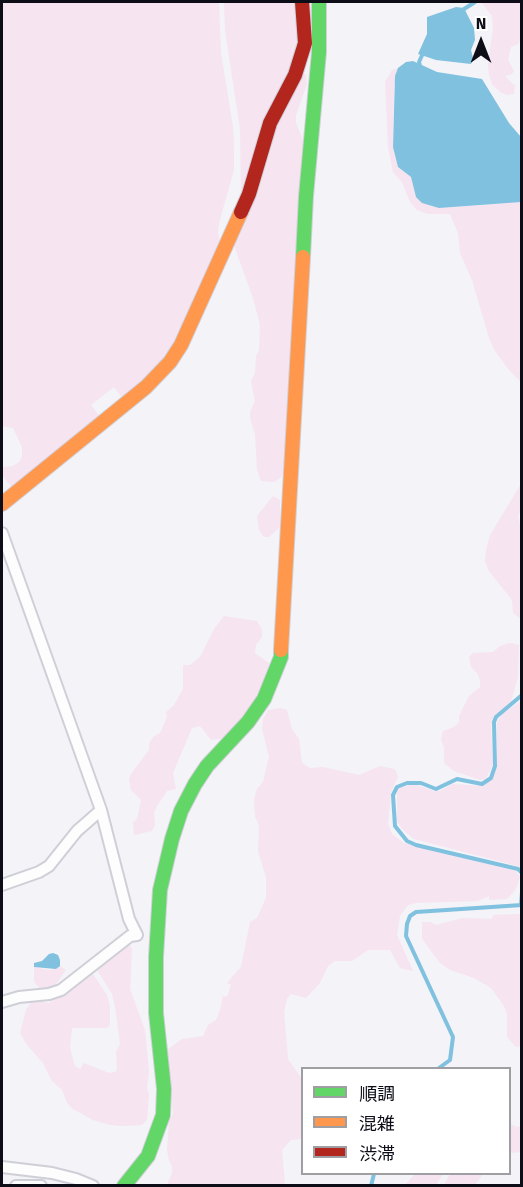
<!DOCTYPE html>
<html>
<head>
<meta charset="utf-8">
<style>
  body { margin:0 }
  #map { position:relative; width:523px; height:1187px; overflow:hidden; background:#f3f3f8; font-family:"Fira Sans","Noto Sans JP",sans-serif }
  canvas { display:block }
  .frame { position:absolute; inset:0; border:3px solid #0d0d18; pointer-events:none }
  .legend { position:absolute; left:301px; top:1067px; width:210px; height:108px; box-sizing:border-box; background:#fff; border:2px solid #9e9ea3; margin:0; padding:8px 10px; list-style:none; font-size:18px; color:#0d0d18 }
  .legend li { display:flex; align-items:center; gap:12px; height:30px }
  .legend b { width:30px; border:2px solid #9e9ea3 }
  .north { position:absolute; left:451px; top:12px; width:60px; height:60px; -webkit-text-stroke:4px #fff; paint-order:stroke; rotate:0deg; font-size:16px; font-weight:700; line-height:24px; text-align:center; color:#0d0d18 }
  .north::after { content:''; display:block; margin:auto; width:21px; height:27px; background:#0d0d18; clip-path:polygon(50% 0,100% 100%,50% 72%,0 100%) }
</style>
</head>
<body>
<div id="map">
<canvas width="523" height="1187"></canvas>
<div class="frame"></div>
<ul class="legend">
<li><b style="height:8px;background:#63d668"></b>順調</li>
<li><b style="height:8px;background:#ff974d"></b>混雑</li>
<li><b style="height:8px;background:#b3261e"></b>渋滞</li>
</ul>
<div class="north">N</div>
</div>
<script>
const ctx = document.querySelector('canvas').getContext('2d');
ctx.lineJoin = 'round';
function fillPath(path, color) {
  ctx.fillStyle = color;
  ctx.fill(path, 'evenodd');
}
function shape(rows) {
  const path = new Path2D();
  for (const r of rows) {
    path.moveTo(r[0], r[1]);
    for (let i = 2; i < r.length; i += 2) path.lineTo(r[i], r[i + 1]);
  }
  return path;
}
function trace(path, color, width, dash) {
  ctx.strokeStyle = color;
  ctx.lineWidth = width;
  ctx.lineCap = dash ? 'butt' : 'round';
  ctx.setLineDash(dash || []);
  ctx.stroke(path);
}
fillPath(shape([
  [2,2,219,2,221,53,233,127,234,147,234,170,219,223,218,233,221,246,179,344,124,400,114,387,91,405,101,418,14,490,2,475,2,467,13,466,19,462,22,457,22,447,13,428,2,426],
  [224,2,299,2,299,53,241,193,240,129,225,30],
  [481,2,521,2,521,38,518,44,511,47,508,60,514,71,512,74,505,76,515,86,514,94,507,95,500,92,492,84,489,75,488,64,493,28,492,16],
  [398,68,394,87,393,147,398,167,411,177,416,197,439,208,521,202,521,382,509,370,495,351,489,338,472,280,460,253,458,233,450,214,428,214,417,210,410,202,402,182,393,172,388,147,385,82,392,70],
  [306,74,307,84,296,115,296,123,305,145,285,466,282,476,275,482,261,481,257,470,255,434,250,418,250,412,255,401,251,381,255,373,256,356,259,350,260,325,253,298,232,240,259,188,271,148,274,130,300,76],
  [521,484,521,509,518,516,522,532,521,619,513,613,512,600,489,571,485,561,486,550,490,535],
  [273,496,280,500,280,527,269,537,264,537,259,530,257,516],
  [224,616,257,621,262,630,262,637,256,645,255,653,269,663,269,672,252,704,225,738,211,740,200,726,192,728,173,773,176,789,167,791,157,806,154,813,155,825,152,831,134,835,133,822,137,819,141,800,131,790,129,779,131,774,149,750,149,744,153,737,160,733,167,717,166,712,174,705,183,689,183,665,190,665,200,657,214,629],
  [510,643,519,645,518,677,511,702,492,720,491,728,493,764,486,779,480,780,454,771,444,763,444,748,441,739,443,731,454,727,459,722,459,716,469,696,480,687,480,681,478,674,471,667,469,657,473,653,493,652,500,646],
  [521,701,521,867,414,839,402,829,397,821,397,792,400,788,414,784,434,791,440,791,452,784,482,786,493,778,497,765,497,722,503,713],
  [280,708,287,710,292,729,299,739,302,763,310,768,323,767,359,775,380,766,395,769,398,777,391,792,388,824,392,834,404,843,516,871,520,877,516,889,507,899,489,900,489,896,478,901,416,903,408,905,400,916,397,935,413,971,400,968,390,950,368,950,352,961,335,961,328,966,320,983,306,998,291,994,287,999,284,1012,288,1059,302,1079,302,1139,291,1140,282,1150,285,1185,167,1185,172,1173,172,1166,169,1160,167,1150,169,1122,173,1113,167,1050,182,1039,203,1036,208,1025,216,1020,220,1010,223,996,227,997,231,985,227,983,241,967,250,922,257,918,266,898,266,877,258,851,259,826,255,816,254,799,257,789,263,782,269,757,262,729,263,719,268,710],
  [518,914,522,915,522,1046,516,1047,507,1037,507,1014,504,1006,491,988,474,978,450,970,440,963,422,939,422,922,430,922,436,925,462,918,492,919,493,915],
  [129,945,132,948,130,989,145,1030,149,1072,147,1088,149,1094,147,1120,142,1125,124,1126,110,1125,93,1120,73,1109,67,1103,62,1090,52,1081,43,1063,27,1045,20,1033,26,1010,33,1000,49,1003,90,973,93,974,107,995,110,1006,110,1025,107,1028,72,1028,70,1048,75,1066,80,1069,84,1063,109,1073,115,1072,117,1070,116,1052,120,1044,115,1006,112,994,96,968,123,946],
  [60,966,66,970,54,987,48,990,40,988,34,982,34,967,49,970,56,969],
  [510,1124,517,1127,521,1126,521,1152,510,1153],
  [415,1174,443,1174,436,1185,405,1185],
  [450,1174,483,1174,475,1185,444,1185]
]), '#f6e4f1');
fillPath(shape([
  [456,7,464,8,474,28,475,40,471,50,473,58,471,64,436,60,418,54,427,34,427,17],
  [413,61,437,72,482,79,509,123,521,137,521,202,439,208,422,203,416,197,411,177,398,167,393,147,395,76,398,68,406,62],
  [53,953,58,955,60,960,60,966,56,969,34,967,34,963,42,961,49,954]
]), '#7fc1df');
trace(shape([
  [461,11,475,2],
  [420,66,419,62,424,51],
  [522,695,496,717,494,722,495,766,491,778,482,784,457,779,436,789,421,783,407,783,397,787,393,795,395,826,407,841,416,845,518,869,522,873],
  [521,905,522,892],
  [439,1068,450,1060,453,1037,406,936,407,924,410,916,416,912,522,905],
  [371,1186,374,1174]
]), '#7fc1df', 4);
const street = shape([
  [2,533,101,810,129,919,137,935,130,936,61,990,49,994,19,997,2,1002],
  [2,885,39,872,49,866,77,831,101,810],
  [2,1167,52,1173,76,1179,93,1186],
  [16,1186,41,1186]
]);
const fast = shape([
  [303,257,306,196,319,52,319,2],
  [124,1186,148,1156,163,1115,164,1089,156,1013,156,957,160,890,172,839,181,811,195,784,207,766,248,722,264,699,281,657,281,650]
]);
const slow = shape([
  [2,504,146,387,170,362,181,345,241,212],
  [281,650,303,257]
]);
const jam = shape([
  [241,212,249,194,270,123,295,75,305,43,302,2]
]);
trace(street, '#cfcfd7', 14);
trace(fast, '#cfcfd7', 16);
trace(slow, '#cfcfd7', 16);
trace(jam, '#cfcfd7', 16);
trace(street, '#fdfdfe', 10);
trace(fast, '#63d668', 14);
trace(slow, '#ff974d', 14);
trace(jam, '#b3261e', 14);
</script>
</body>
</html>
